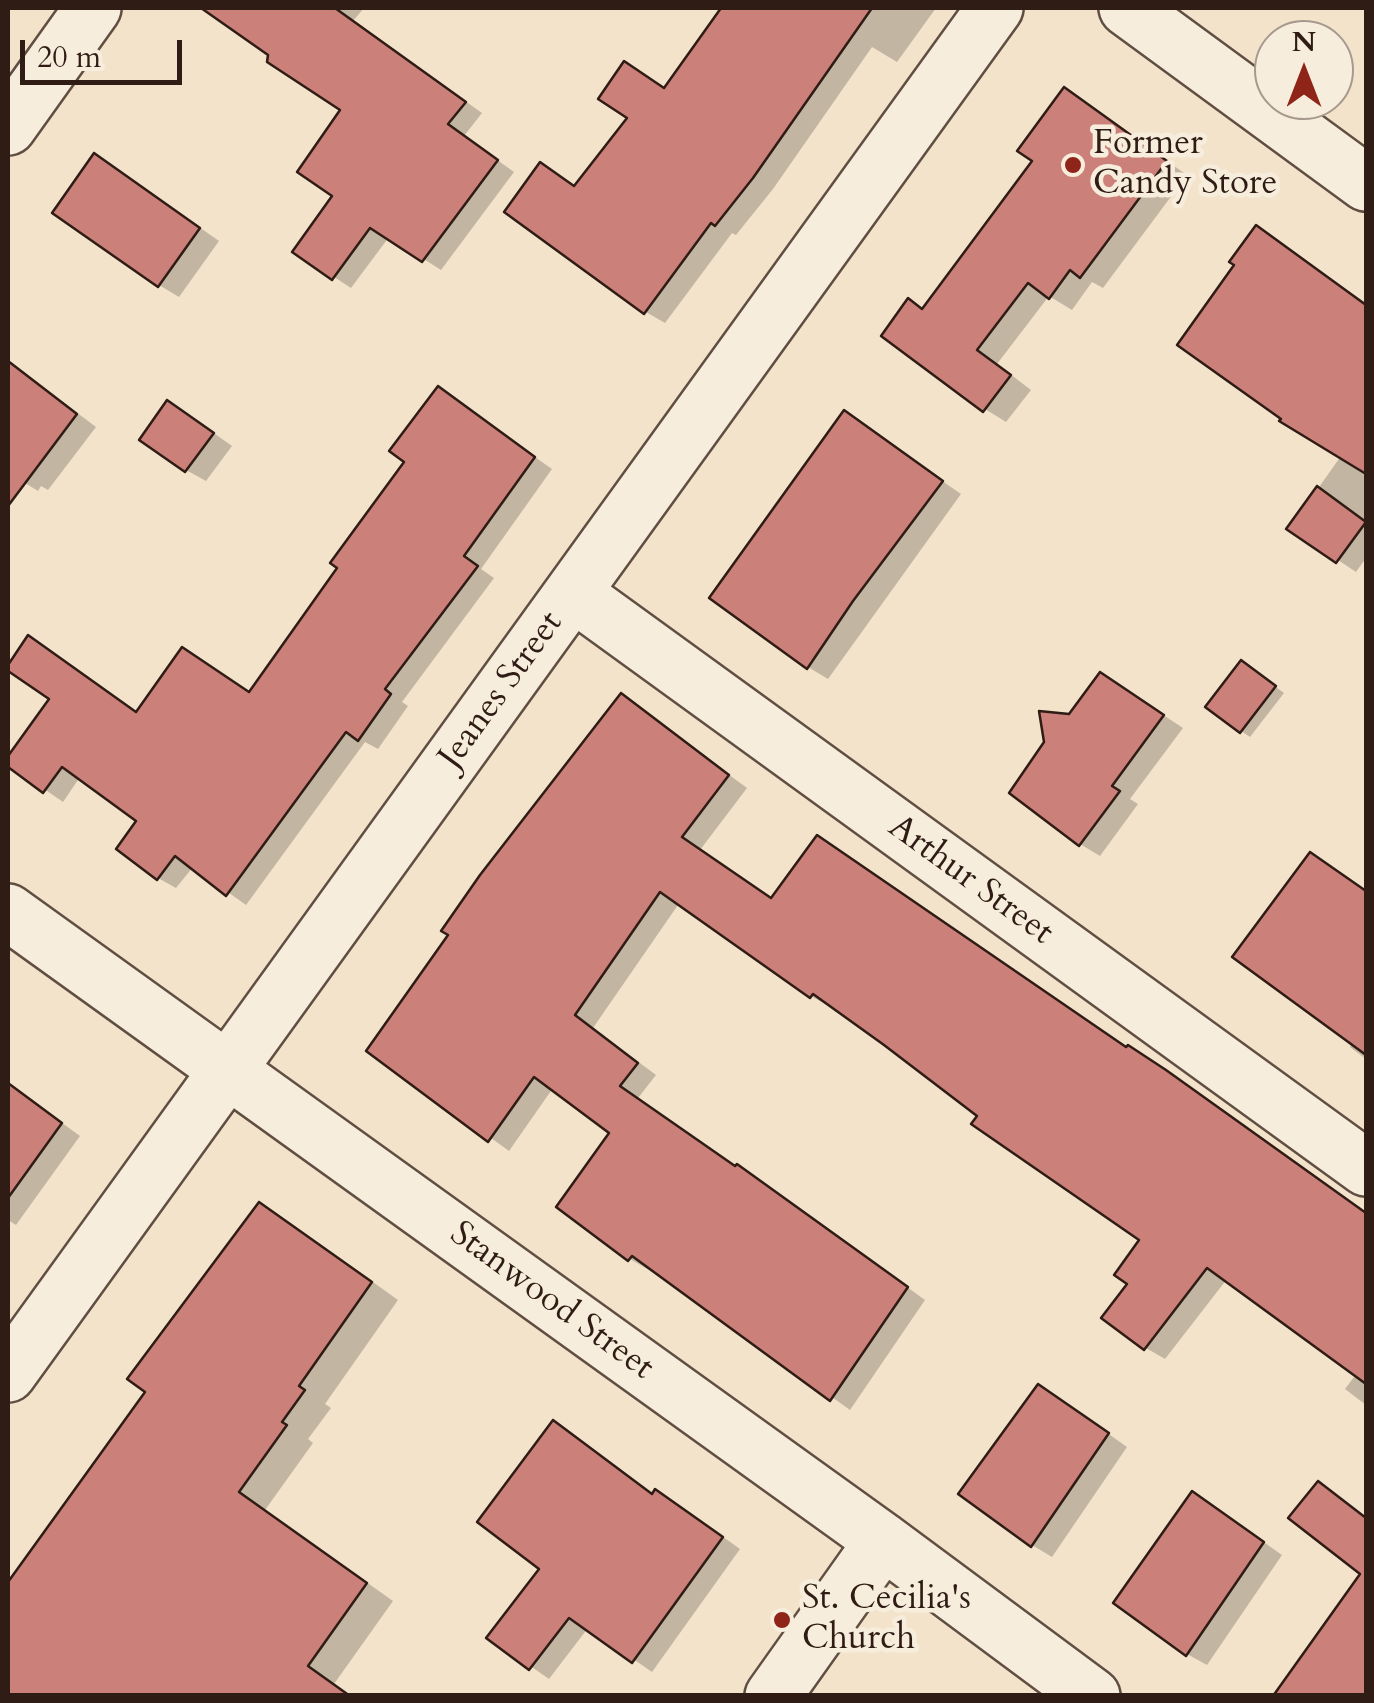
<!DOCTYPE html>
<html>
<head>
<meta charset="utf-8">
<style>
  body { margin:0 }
  #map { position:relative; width:1374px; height:1703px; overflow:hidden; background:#f3e3cb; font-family:Cardo,serif }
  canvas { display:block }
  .frame { position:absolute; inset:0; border:10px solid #2f1c15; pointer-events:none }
  .north { position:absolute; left:1254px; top:20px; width:100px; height:100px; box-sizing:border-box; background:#f7eddd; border:2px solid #a7998d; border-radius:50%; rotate:0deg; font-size:28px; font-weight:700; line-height:40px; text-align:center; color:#2f1c15 }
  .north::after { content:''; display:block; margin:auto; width:35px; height:45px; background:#8f2418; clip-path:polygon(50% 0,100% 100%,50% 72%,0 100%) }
  .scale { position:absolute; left:20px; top:40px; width:162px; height:45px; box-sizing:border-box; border:5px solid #2f1c15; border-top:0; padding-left:12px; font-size:30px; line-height:35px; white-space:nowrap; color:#2f1c15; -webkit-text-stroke:8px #f7eddd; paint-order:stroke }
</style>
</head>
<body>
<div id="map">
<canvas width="1374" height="1703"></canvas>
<div class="frame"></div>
<div class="north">N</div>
<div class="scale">20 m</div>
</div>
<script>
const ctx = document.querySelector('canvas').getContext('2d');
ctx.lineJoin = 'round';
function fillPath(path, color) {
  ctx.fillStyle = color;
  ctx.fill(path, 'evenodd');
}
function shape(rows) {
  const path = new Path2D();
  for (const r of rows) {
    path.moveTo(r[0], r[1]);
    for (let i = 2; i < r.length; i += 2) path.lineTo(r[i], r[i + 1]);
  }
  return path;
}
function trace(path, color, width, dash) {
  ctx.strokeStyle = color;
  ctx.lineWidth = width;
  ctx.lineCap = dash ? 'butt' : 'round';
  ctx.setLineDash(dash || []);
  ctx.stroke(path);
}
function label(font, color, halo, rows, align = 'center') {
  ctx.font = font + ' Cardo,serif';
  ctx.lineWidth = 9;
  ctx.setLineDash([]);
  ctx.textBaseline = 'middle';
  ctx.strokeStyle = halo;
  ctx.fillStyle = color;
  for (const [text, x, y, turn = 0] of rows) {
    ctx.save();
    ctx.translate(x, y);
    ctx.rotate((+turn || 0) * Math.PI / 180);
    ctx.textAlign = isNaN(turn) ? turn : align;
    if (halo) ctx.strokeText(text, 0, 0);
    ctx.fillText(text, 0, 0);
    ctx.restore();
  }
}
fillPath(shape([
  [205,8,364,8,353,21,482,113,464,136,514,172,441,270,389,237,351,288,296,252,335,195,344,109],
  [725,8,936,8,897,62,872,47,773,189,736,235,732,233,665,323,646,312,576,188,666,90],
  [1065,90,1187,175,1103,288,1092,282,1072,310,1049,296,997,364,1031,390,1006,422,985,409,924,310,1036,161],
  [115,168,219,241,179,297,159,285],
  [1257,228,1366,303,1366,558,1356,572,1290,528,1341,456,1238,264],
  [8,361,96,427,48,490,41,486,38,491,12,475,8,479],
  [438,389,552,469,481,569,494,578,402,702,408,706,378,749,365,742,246,905,193,867,176,888,158,878,139,821,80,777,63,802,8,764,52,699,8,669,28,638,138,713,251,694,341,568,407,462],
  [844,413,961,494,828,679,808,667],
  [187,414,232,446,206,481,186,470],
  [1251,669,1284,693,1250,737,1241,731],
  [1121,687,1183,728,1130,799,1138,804,1100,856,1080,844,1047,743,1070,717],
  [622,696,747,788,700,850,773,900,1128,1049,1186,1084,1366,1213,1366,1405,1345,1389,1357,1373,1227,1279,1165,1359,1146,1348,1105,1317,1131,1284,1143,1239,832,1005,830,1007,811,996,680,902,593,1028,656,1075,638,1098,737,1168,757,1178,925,1300,850,1410,651,1267,649,1270,630,1259,612,1132,553,1088,509,1151,370,1050],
  [1330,867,1366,892,1366,1059,1350,1047,1353,1042],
  [8,1093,33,1102,80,1136,16,1225,8,1220],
  [260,1205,288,1221,398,1300,325,1404,331,1408,308,1439,313,1443,265,1510,393,1601,334,1684,351,1696,8,1696,8,1586,148,1391],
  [1058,1398,1127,1447,1052,1557,1032,1545],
  [554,1423,654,1495,656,1492,675,1503,740,1549,652,1672,588,1628,549,1679,489,1637,543,1568],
  [1213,1506,1282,1555,1207,1665,1187,1654]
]), '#0003');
const building = shape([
  [201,8,335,8,466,102,448,124,498,160,422,262,370,228,332,280,292,252,332,196,297,172,340,110,267,62,268,55,201,8],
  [721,8,872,8,753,178,715,226,711,223,644,314,504,212,540,162,574,186,627,118,598,99,624,61,664,88,721,8],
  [1064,87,1167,161,1080,278,1070,270,1049,299,1028,283,977,350,1011,375,983,412,881,336,908,298,922,309,1032,161,1017,151,1064,87],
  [94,153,200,228,158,287,52,213,94,153],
  [1256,225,1366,305,1366,474,1279,421,1281,419,1177,345,1234,265,1229,262,1256,225],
  [8,361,77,414,8,506,8,361],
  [438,386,535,457,464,556,478,566,385,689,391,694,358,741,346,732,226,896,175,856,157,880,116,849,136,821,62,767,43,793,8,767,8,756,49,699,8,671,8,665,28,635,136,712,182,647,249,692,337,568,330,563,404,462,389,451,438,386],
  [167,400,214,433,185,472,139,440,167,400],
  [844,410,943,481,853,601,807,669,709,598,844,410],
  [1317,486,1366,522,1336,563,1286,529,1317,486],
  [1241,660,1276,686,1240,733,1205,707,1241,660],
  [1100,672,1164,715,1112,786,1120,791,1079,846,1009,793,1044,742,1039,711,1069,714,1100,672],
  [621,693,729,775,682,837,771,898,817,835,1126,1047,1128,1045,1166,1070,1366,1213,1366,1384,1207,1268,1144,1350,1101,1318,1127,1284,1114,1275,1139,1240,971,1124,977,1116,884,1045,813,994,810,998,660,892,575,1015,638,1063,620,1086,735,1166,737,1164,908,1287,830,1401,632,1256,628,1261,556,1207,609,1133,534,1077,488,1142,366,1051,448,935,441,931,480,875,621,693],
  [1310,852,1366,891,1366,1055,1232,957,1310,852],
  [8,1083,62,1123,8,1198,8,1083],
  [259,1202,372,1282,299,1386,305,1390,282,1422,287,1425,239,1492,367,1583,308,1666,350,1696,8,1696,8,1582,145,1392,127,1379,259,1202],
  [1038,1384,1109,1433,1031,1547,958,1494,1038,1384],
  [553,1420,652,1494,655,1489,723,1537,632,1663,569,1618,529,1670,486,1638,539,1569,477,1522,553,1420],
  [1318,1481,1366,1518,1366,1696,1273,1696,1360,1574,1288,1518,1318,1481],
  [1192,1491,1264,1542,1186,1656,1113,1603,1192,1491]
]);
fillPath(building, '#cb8079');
trace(building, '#2f1c15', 2.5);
const minor = shape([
  [1127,8,1366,183],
  [8,127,93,8],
  [573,593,1366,1168],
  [8,912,883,1541,1092,1696],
  [8,1374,995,8],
  [773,1696,883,1541]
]);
trace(minor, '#604e42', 60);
trace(minor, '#f7eddd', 55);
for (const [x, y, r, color] of [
  [1073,165,10,"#8f2418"],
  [782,1620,10,"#8f2418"]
]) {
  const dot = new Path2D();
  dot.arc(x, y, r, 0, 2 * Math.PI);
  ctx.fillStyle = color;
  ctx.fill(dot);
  trace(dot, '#f7eddd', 4);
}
label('35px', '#2f1c15', '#f7eddd', [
  ["Former",1093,145],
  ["Candy Store",1093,185],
  ["St. Cecilia's",802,1600],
  ["Church",802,1640]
], 'left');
label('35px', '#2f1c15', '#f7eddd', [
  ["Jeanes Street",502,691,-54],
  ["Arthur Street",970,881,36],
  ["Stanwood Street",551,1302,36]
]);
</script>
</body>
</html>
